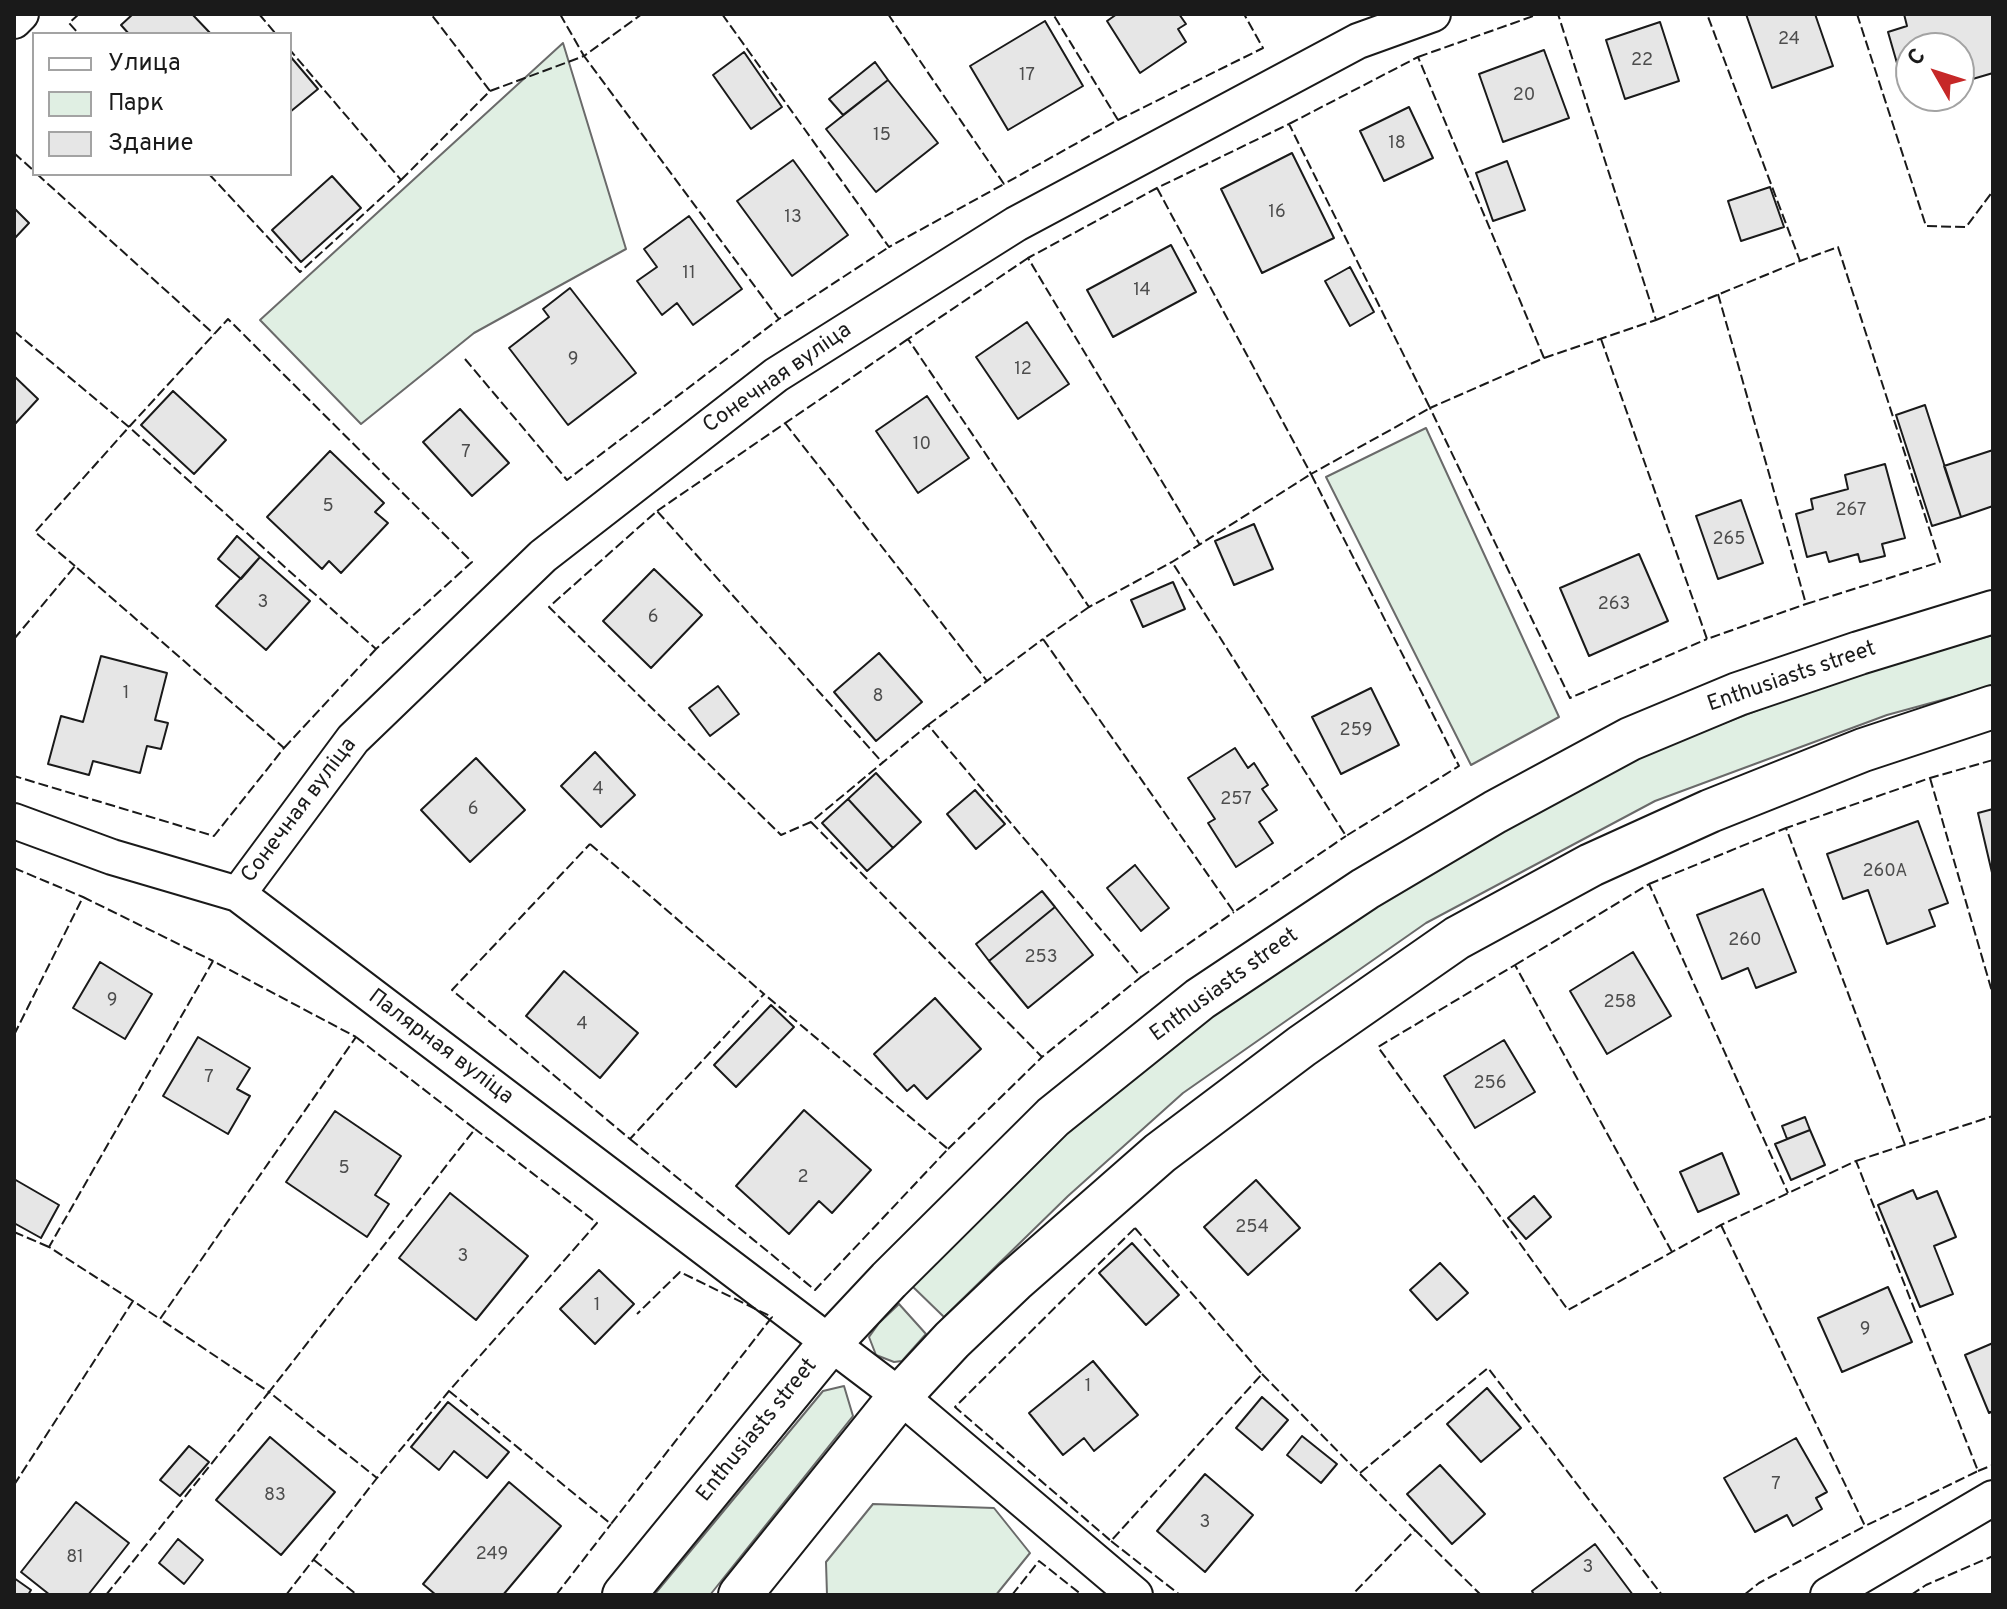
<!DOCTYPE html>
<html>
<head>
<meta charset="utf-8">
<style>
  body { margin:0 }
  #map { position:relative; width:2007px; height:1609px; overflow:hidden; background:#fff; font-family:Overpass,sans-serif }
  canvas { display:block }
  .frame { position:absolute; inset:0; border:16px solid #1a1a1a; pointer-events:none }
  .legend { position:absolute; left:32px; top:32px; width:260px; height:144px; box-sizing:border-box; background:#fff; border:2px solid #a3a3a3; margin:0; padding:10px 14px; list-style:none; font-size:24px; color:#1a1a1a }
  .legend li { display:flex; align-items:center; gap:16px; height:40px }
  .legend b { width:40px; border:2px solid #a3a3a3 }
  .north { position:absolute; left:1895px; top:32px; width:80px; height:80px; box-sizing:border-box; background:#fff; border:2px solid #a3a3a3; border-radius:50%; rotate:309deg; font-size:22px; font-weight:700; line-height:32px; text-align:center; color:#1a1a1a }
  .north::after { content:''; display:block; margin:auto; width:28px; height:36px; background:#c62828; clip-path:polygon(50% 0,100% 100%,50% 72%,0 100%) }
</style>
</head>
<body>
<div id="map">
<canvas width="2007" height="1609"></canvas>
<div class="frame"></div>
<ul class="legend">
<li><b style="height:10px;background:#fff"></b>Улица</li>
<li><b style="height:22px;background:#e0efe3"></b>Парк</li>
<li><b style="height:22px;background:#e6e6e6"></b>Здание</li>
</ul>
<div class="north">С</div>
</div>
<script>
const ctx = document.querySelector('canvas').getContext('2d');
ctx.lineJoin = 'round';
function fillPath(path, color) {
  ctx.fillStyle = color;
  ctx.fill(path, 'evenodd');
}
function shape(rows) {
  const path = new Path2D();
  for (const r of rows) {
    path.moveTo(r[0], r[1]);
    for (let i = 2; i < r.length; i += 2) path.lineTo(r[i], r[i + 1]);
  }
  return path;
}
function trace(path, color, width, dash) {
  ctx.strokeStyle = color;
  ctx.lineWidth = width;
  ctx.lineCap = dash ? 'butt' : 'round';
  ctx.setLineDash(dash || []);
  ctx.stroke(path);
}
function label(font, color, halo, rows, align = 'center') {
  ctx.font = font + ' Overpass,sans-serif';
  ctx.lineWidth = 6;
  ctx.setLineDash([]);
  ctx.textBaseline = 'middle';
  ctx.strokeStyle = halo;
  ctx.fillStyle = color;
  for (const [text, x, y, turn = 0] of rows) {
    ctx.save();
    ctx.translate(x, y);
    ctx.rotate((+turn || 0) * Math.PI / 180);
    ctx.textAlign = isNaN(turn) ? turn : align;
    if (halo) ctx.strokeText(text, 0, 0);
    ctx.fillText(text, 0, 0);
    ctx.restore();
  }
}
const green = shape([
  [563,43,626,249,474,333,361,424,260,320,563,43],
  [1426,428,1559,717,1471,765,1326,477,1426,428],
  [1993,635,1993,686,1887,715,1655,801,1426,923,1183,1093,1068,1196,944,1317,910,1284,1038,1155,1152,1056,1402,888,1630,759,1855,673,1993,635],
  [899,1304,926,1334,902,1361,894,1362,876,1355,869,1337,879,1323,899,1304],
  [844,1386,853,1416,710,1595,654,1595,823,1391,844,1386],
  [873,1504,994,1508,1030,1553,996,1595,827,1595,826,1562,873,1504]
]);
fillPath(green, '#e0efe3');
trace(green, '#6a6a6a', 2);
const building = shape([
  [133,14,192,14,211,34,129,34,121,25,133,14],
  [1117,14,1179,14,1186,24,1178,29,1186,42,1140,73,1107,21,1117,14],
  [1746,14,1815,14,1833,66,1772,88,1746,14],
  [1904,14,1993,14,1993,73,1959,83,1959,48,1911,48,1911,96,1913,96,1907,98,1888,32,1907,26,1904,14],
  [1045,21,1083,86,1008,130,970,66,1045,21],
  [1660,22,1679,81,1625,99,1606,40,1660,22],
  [1544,50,1569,118,1503,142,1479,74,1544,50],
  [744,52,782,107,751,129,713,75,744,52],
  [290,56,318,89,290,112,290,56],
  [875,62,888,80,843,115,829,99,875,62],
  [888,80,938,143,876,192,826,129,888,80],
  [1409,107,1433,158,1384,181,1360,131,1409,107],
  [1292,153,1334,238,1262,273,1221,189,1292,153],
  [793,160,848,235,792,276,737,201,793,160],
  [1507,161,1525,210,1493,221,1476,173,1507,161],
  [332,176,361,208,301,262,272,230,332,176],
  [1770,187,1784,227,1741,241,1728,201,1770,187],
  [14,208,29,223,14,239,14,208],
  [689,216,742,289,693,325,677,303,662,315,637,281,657,267,644,249,689,216],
  [1171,245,1196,292,1113,337,1087,290,1171,245],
  [1350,267,1374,312,1350,326,1325,281,1350,267],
  [570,288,636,373,568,425,509,348,549,317,543,309,570,288],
  [1027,322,1069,384,1018,419,976,357,1027,322],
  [14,376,38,399,14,425,14,376],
  [173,391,226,440,194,474,141,425,173,391],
  [927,396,969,458,918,493,876,431,927,396],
  [1925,405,1961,517,1932,526,1896,415,1925,405],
  [460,409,509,463,472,496,423,442,460,409],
  [1993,450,1993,506,1961,517,1944,466,1993,450],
  [330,451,384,503,375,512,388,523,341,573,329,561,322,569,267,517,330,451],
  [1885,464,1905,538,1882,544,1885,556,1860,562,1858,554,1829,562,1826,552,1807,557,1796,514,1813,509,1811,499,1848,489,1845,475,1885,464],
  [1741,500,1763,563,1718,579,1696,516,1741,500],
  [1254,524,1273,569,1234,585,1215,541,1254,524],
  [237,536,260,557,241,579,218,559,237,536],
  [1639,554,1668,621,1589,656,1560,588,1639,554],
  [260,557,310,601,266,650,216,606,260,557],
  [654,569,702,615,651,668,603,621,654,569],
  [1173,582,1185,609,1143,627,1131,600,1173,582],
  [879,653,922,702,876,741,834,692,879,653],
  [101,656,167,673,155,720,168,723,161,749,147,746,140,773,93,761,89,775,48,764,61,716,83,722,101,656],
  [718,686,739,714,710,736,689,708,718,686],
  [1371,688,1399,745,1341,774,1312,717,1371,688],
  [1235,748,1248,768,1254,763,1268,785,1262,789,1277,810,1259,822,1273,843,1236,867,1208,823,1215,819,1188,778,1235,748],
  [595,752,635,795,601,827,561,786,595,752],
  [476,758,525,810,470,862,421,810,476,758],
  [876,773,921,822,893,848,848,799,876,773],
  [975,790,1005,824,976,849,947,814,975,790],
  [848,799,893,848,867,871,822,823,848,799],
  [1993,809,1993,877,1978,813,1993,809],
  [1918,821,1948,903,1929,910,1935,926,1887,944,1868,890,1843,899,1827,854,1918,821],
  [1135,865,1169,908,1141,931,1107,888,1135,865],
  [1763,889,1796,972,1756,988,1748,968,1722,979,1697,915,1763,889],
  [1042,891,1055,907,989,961,976,944,1042,891],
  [1055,907,1093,955,1028,1008,989,961,1055,907],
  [1633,952,1671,1016,1607,1054,1570,991,1633,952],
  [100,962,152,994,125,1039,73,1008,100,962],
  [564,971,638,1033,600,1078,526,1016,564,971],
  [935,998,981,1049,927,1099,914,1085,907,1091,874,1054,935,998],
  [771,1005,794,1027,736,1087,714,1065,771,1005],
  [198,1037,250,1068,237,1089,250,1096,228,1134,163,1096,198,1037],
  [1504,1040,1535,1092,1475,1128,1444,1076,1504,1040],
  [804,1110,871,1170,832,1213,819,1201,789,1234,736,1186,804,1110],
  [335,1111,401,1156,375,1195,389,1204,367,1237,286,1182,335,1111],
  [1805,1117,1810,1130,1787,1139,1782,1126,1805,1117],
  [1810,1130,1825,1165,1791,1180,1775,1144,1810,1130],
  [1722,1153,1739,1194,1698,1212,1680,1172,1722,1153],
  [14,1179,59,1205,41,1238,14,1223,14,1179],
  [1256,1180,1300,1228,1248,1275,1204,1227,1256,1180],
  [1913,1190,1917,1199,1937,1191,1956,1237,1934,1246,1953,1294,1920,1307,1878,1205,1913,1190],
  [450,1193,528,1256,476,1320,399,1258,450,1193],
  [1534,1196,1551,1217,1526,1239,1508,1218,1534,1196],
  [1132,1243,1179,1295,1146,1325,1099,1273,1132,1243],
  [1440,1263,1468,1293,1437,1320,1410,1290,1440,1263],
  [599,1270,634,1304,595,1344,560,1309,599,1270],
  [1888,1287,1912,1342,1842,1372,1818,1318,1888,1287],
  [1993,1343,1993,1411,1989,1413,1965,1355,1993,1343],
  [1093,1361,1138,1415,1094,1451,1084,1438,1063,1455,1029,1413,1093,1361],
  [1487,1388,1521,1428,1481,1462,1447,1424,1487,1388],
  [1262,1397,1288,1420,1262,1450,1236,1428,1262,1397],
  [448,1402,509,1452,487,1478,454,1451,439,1470,411,1447,448,1402],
  [1302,1436,1337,1464,1321,1483,1287,1455,1302,1436],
  [270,1437,335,1492,281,1555,216,1500,270,1437],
  [1796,1438,1827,1492,1816,1498,1822,1509,1793,1526,1787,1515,1755,1532,1724,1478,1796,1438],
  [189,1446,209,1462,180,1496,160,1480,189,1446],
  [1440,1465,1485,1514,1452,1544,1407,1494,1440,1465],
  [1205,1474,1253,1515,1205,1572,1157,1531,1205,1474],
  [509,1482,561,1526,503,1595,436,1595,423,1584,509,1482],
  [76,1502,129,1543,88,1595,50,1595,21,1572,76,1502],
  [178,1539,203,1560,184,1584,159,1563,178,1539],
  [1595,1544,1633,1595,1534,1595,1532,1591,1595,1544],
  [14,1578,31,1590,28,1595,14,1595,14,1578]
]);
fillPath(building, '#e6e6e6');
trace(building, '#1a1a1a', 2);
const minor = shape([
  [14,21,21,14],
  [14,821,112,857,238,894,900,1396,1135,1595],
  [238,894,353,739,543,556,776,375,1016,224,1358,41,1433,14],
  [1828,1595,1993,1498]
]);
const tertiary = shape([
  [624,1595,830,1343,889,1280,1053,1117,1200,999,1365,889,1495,812,1630,739,1738,694,1859,653,1993,612],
  [740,1595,900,1396,952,1340,1014,1281,1160,1153,1302,1046,1457,938,1591,865,1710,811,1863,750,1993,707]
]);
trace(minor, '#1a1a1a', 38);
trace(tertiary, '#1a1a1a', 46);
trace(minor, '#fff', 34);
trace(tertiary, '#fff', 42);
trace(shape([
  [79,14,69,23,79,34],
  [259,14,276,34],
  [560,14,584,56,642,14],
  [722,14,889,247,1004,184],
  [888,14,1004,184,1118,120,1053,14],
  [1857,14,1926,226,1966,227,1993,191],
  [1418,57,1539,14],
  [490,91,584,56,779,319,889,247],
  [1118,120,1263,48,1244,14],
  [1289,124,1418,57,1544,358,1430,408,1570,698,1707,639],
  [14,153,34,171],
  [37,174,214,334],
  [209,174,300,272,401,180,290,50],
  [401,180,490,91,431,14],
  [1157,188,1311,474,1430,408,1289,124,1157,188,1028,258,1200,545],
  [1028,258,908,339,1089,607,1172,562,1311,474,1459,766,1346,836,1172,562],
  [1718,294,1806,604,1940,562,1838,247,1800,261],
  [1656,320,1800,261,1707,14],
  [14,331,129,427,376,649,472,562,228,319,129,427,35,532,75,566],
  [1601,339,1707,639,1806,604],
  [1544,358,1656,320,1558,14],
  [465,359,567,480,779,319],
  [785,423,987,681],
  [657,511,908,339],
  [1089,607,1043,639,1234,912,1346,836],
  [14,639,75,566,284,748,214,836,14,776],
  [928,725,1043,639],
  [284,748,376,649],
  [1930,778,1993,995],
  [811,822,1042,1057,1141,977,928,725,811,822,781,835,549,607,657,511,882,762],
  [590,844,764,994,630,1139,452,990,590,844],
  [14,868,83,897],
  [1649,884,1786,828],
  [1515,965,1649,884,1788,1193],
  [1141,977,1234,912],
  [14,1035,83,897,213,961],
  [356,1037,475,1129,269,1392,160,1319,356,1037],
  [630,1139,815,1290,948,1149,764,994],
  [1905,1145,1786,828,1930,778,1993,760],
  [948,1149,1042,1057],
  [1856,1161,1993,1116],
  [1721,1225,1865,1526,1759,1583,1744,1595],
  [1135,1228,1262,1374,1111,1541,955,1407,1135,1228],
  [14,1232,49,1247],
  [1672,1252,1515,965,1378,1047,1568,1310,1672,1252,1721,1225,1856,1161,1978,1471,1865,1526],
  [133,1301,49,1247,213,961,356,1037],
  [1262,1374,1415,1530,1352,1595],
  [449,1391,611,1524,772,1317,680,1272,637,1314],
  [1978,1471,1993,1465],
  [1360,1473,1488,1368,1662,1595],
  [14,1485,133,1301,160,1319],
  [1415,1530,1481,1595],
  [1111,1541,1180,1595],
  [314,1560,357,1595],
  [106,1595,269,1392,377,1478],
  [286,1595,377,1478,449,1391,597,1223,475,1129],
  [556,1595,611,1524],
  [1012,1595,1039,1561,1082,1595],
  [1911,1595,1926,1585,1993,1556]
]), '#1a1a1a', 2, [10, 4]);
label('18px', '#4d4d4d', null, [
  ["24",1789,40],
  ["22",1642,61],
  ["17",1027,76],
  ["20",1524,96],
  ["15",882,136],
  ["18",1397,144],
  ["16",1277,213],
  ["13",793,218],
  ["11",689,274],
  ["14",1142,291],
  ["9",573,360],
  ["12",1023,370],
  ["10",922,445],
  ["7",466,453],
  ["5",328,507],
  ["267",1851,511],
  ["265",1729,540],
  ["3",263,603],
  ["263",1614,605],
  ["6",653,618],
  ["1",126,694],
  ["8",878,697],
  ["259",1356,731],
  ["4",598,790],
  ["257",1236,800],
  ["6",473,810],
  ["260А",1885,872],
  ["260",1745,941],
  ["253",1041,958],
  ["9",112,1001],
  ["258",1620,1003],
  ["4",582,1025],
  ["7",209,1078],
  ["256",1490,1084],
  ["5",344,1169],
  ["2",803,1178],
  ["254",1252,1228],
  ["3",463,1257],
  ["1",597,1306],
  ["9",1865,1330],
  ["1",1088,1387],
  ["7",1776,1485],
  ["83",275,1496],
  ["3",1205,1523],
  ["249",492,1555],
  ["81",75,1558],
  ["3",1588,1568]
]);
label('22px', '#1a1a1a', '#fff', [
  ["Сонечная вуліца",778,379,-35],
  ["Enthusiasts street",1792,678,-19],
  ["Сонечная вуліца",300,811,-53],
  ["Enthusiasts street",1225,986,-36],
  ["Палярная вуліца",440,1048,37],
  ["Enthusiasts street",758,1431,-51]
]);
</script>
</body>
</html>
